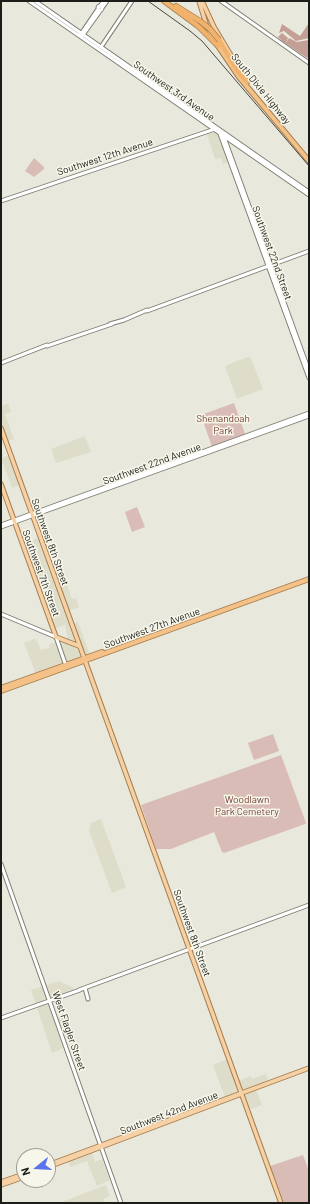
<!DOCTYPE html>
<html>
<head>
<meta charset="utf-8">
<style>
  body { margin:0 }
  #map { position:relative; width:310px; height:1204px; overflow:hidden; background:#e9e8dd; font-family:Barlow,sans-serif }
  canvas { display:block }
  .frame { position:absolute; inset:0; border:2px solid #1c1c18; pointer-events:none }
  .north { position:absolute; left:16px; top:1148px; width:40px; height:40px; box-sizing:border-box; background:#f7f6ea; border:1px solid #9f9f96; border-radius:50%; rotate:252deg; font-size:11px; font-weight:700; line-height:16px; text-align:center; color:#1c1c18 }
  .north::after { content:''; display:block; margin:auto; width:14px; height:18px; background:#5a73ea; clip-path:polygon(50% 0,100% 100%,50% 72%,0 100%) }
</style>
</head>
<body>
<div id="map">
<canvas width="310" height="1204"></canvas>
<div class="frame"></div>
<div class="north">N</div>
</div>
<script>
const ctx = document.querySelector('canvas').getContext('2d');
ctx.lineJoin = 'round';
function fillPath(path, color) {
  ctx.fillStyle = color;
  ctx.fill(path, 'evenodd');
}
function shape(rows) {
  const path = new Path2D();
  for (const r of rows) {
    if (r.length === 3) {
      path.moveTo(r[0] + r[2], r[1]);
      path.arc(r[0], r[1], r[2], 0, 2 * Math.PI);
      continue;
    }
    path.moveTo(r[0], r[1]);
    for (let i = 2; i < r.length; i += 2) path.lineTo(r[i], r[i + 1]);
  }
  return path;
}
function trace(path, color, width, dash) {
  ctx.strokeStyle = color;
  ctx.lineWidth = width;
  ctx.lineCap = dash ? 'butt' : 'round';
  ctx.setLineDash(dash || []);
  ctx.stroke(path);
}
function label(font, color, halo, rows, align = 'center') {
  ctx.font = font + ' Barlow,sans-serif';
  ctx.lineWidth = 3;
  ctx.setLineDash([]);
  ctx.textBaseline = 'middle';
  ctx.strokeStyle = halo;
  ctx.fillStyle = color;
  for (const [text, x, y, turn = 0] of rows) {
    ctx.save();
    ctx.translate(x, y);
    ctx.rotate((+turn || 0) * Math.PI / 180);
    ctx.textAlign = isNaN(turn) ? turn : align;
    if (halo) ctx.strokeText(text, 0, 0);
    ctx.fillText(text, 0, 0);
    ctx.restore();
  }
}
fillPath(shape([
  [214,132,219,135,228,162,223,164,221,158,215,159,207,135],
  [250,356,263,389,237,399,225,366],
  [8,404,11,412,5,414,14,439,8,441,1,422,1,406],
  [85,436,91,452,56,463,51,449],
  [10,455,20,485,12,488,1,458],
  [39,538,50,568,59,565,64,579,57,582,59,588,67,585,72,599,76,598,79,607,66,612,70,625,78,622,90,655,85,657,80,644,68,640,65,625,54,629,47,612,56,608,53,600,46,603,44,595,49,593,43,577,37,579,26,548,33,545,31,541],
  [34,639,36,639,41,650,50,648,49,644,61,641,77,647,81,658,36,674,24,643],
  [101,819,126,887,112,893,89,831,91,823],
  [59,981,75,989,47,1000,53,1019,63,1016,64,1021,55,1024,63,1048,52,1053,31,990],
  [228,1059,236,1082,251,1076,252,1079,266,1074,269,1082,255,1087,262,1105,249,1110,242,1090,225,1097,213,1065],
  [92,1152,95,1162,102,1159,110,1180,97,1186,87,1161,70,1167,68,1161],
  [106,1185,110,1196,103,1199,104,1203,59,1203]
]), '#deddca');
fillPath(shape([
  [34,158,44,167,44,169,34,177,25,171],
  [234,403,245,434,212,447,201,415],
  [137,507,145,527,132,532,125,512],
  [273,734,279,751,254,760,248,743],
  [281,755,306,823,305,824,224,853,222,852,214,832,171,849,156,849,141,805],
  [303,1155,309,1171,309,1203,284,1203,270,1166]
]), '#d8bcb5');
fillPath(shape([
  [309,23,309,38,296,41,284,31,279,33,282,24,300,36],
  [282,33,288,38,286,43,289,38,297,42,309,40,309,56,307,58,282,41,278,37]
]), '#c49f96');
const secondary = shape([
  [29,1,309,195],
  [35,1,309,192],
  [221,1,309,63],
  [100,8,2],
  [100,6,104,1],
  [102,8,107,1],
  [81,34,98,9],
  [82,36,100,11],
  [101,47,132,1],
  [220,134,309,378],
  [224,137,309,371],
  [1,201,215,129],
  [147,311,309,251],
  [110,324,124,320,147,310],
  [47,346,112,324],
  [1,363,47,345],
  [1,525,309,413],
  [1,527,309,416],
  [1,614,56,637,66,666],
  [1,864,121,1203],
  [85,988,88,999],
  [79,990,309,905],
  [1,1018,80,990]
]);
const primary = shape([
  [199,1,207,27,215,40],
  [202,1,214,27,242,74],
  [1,428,281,1203],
  [1,484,56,637,79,646],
  [48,1165,309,1068],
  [48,1167,241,1094],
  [1,1182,24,1174],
  [1,1185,24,1177]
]);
const trunk = shape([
  [218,46,239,77,309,161],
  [1,688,102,652],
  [1,691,309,579]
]);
const motorway = shape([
  [164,1,198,26,218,46],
  [176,6,200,21],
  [219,40,237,70,247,82]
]);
trace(secondary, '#7f7e73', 5);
trace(primary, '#a67e4e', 5.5);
trace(trunk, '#a67e4e', 6);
trace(motorway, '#a67e4e', 6);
trace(secondary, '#fff', 3);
trace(primary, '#f7d1a6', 3.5);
trace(trunk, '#f4c288', 4);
trace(motorway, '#f1b26b', 4.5);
trace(shape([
  [148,1,190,31,202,41,309,166]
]), '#474741', 1);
const motorwayBridge = shape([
  [200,21,210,29,219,40]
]);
trace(motorwayBridge, '#a67e4e', 6, []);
trace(motorwayBridge, '#f1b26b', 4.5);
label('10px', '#1c1c18', '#f7f6ea', [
  ["South Dixie Highway",261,89,51],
  ["Southwest 3rd Avenue",174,91,35],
  ["Southwest 12th Avenue",105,157,-18],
  ["Southwest 22nd Street",272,253,70],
  ["Southwest 22nd Avenue",152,464,-20],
  ["Southwest 8th Street",50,542,70],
  ["Southwest 7th Street",41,573,70],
  ["Southwest 27th Avenue",152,628,-20],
  ["Southwest 8th Street",192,933,70],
  ["West Flagler Street",69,1031,71],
  ["Southwest 42nd Avenue",169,1113,-21]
]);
label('10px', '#754134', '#f7f6ea', [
  ["Shenandoah",223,419],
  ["Park",223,431],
  ["Woodlawn",247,800],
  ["Park Cemetery",247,812]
]);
</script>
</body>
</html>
